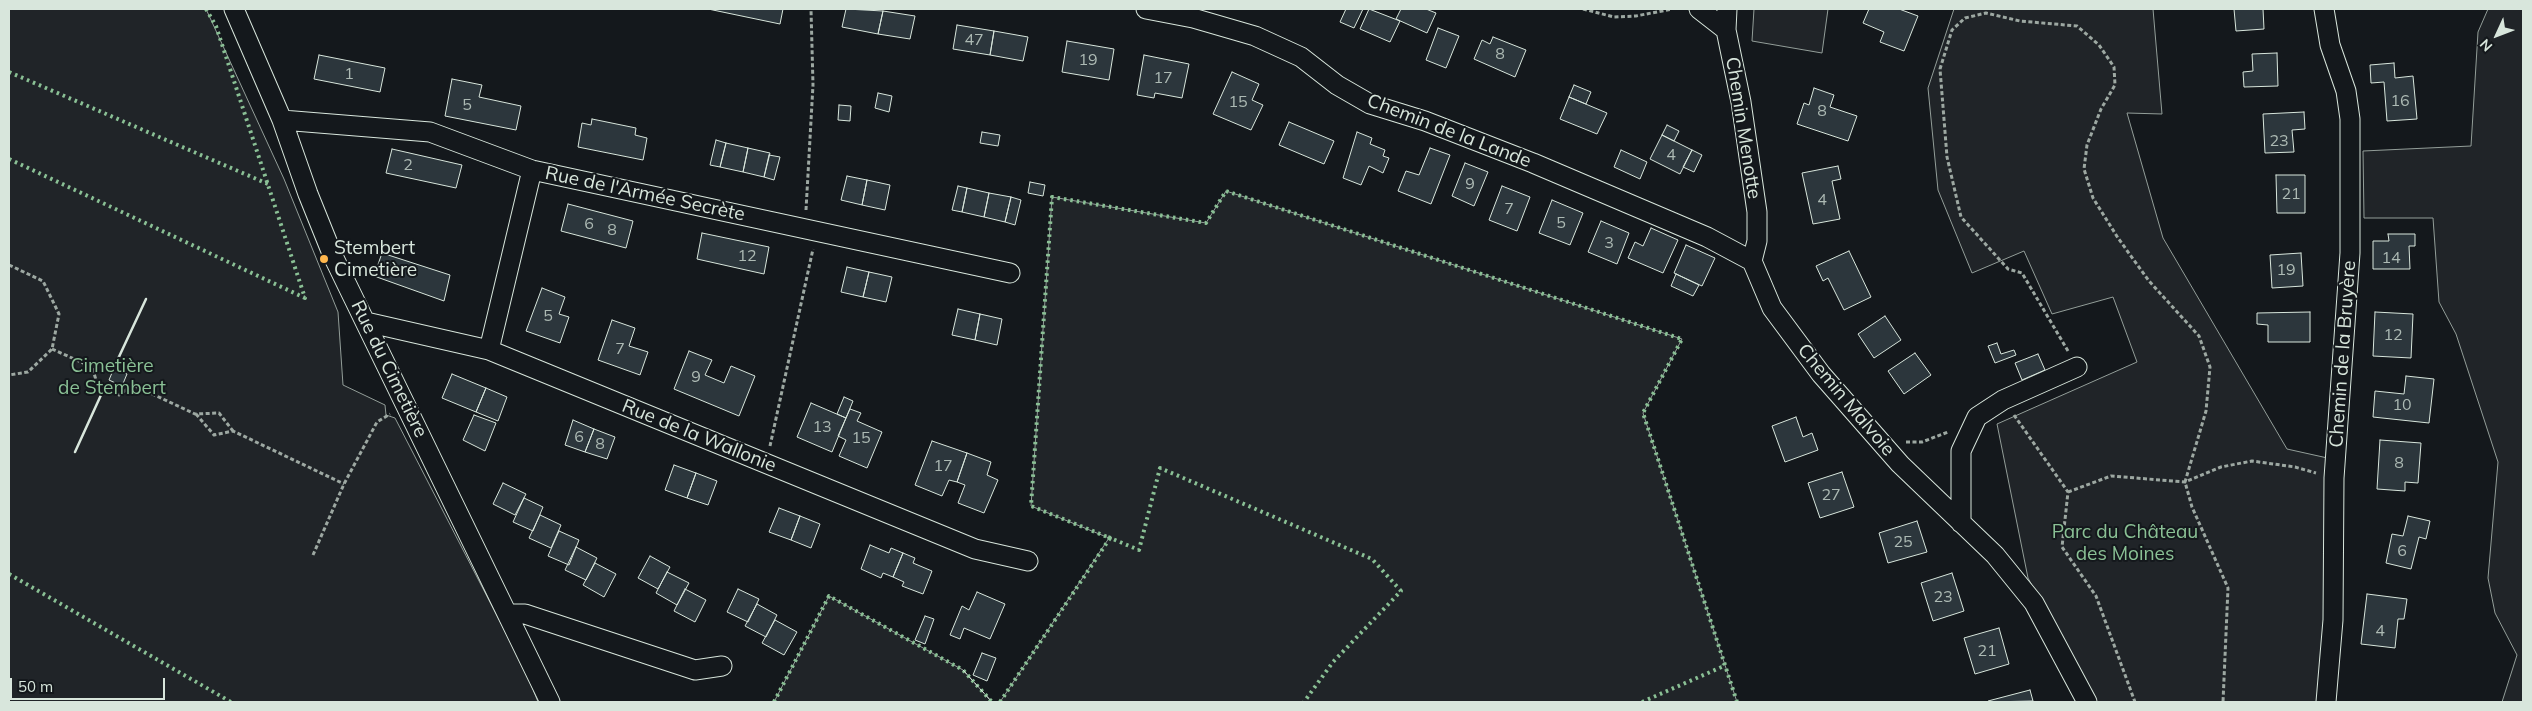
<!DOCTYPE html>
<html>
<head>
<meta charset="utf-8">
<style>
  body { margin:0 }
  #map { position:relative; width:2532px; height:711px; overflow:hidden; background:#14181c; font-family:Mulish,sans-serif }
  canvas { display:block }
  .frame { position:absolute; inset:0; border:10px solid #d8e6dc; pointer-events:none }
  .north { position:absolute; left:2472px; top:10px; width:50px; height:50px; -webkit-text-stroke:4px #14181c; paint-order:stroke; rotate:227deg; font-size:14px; font-weight:700; line-height:20px; text-align:center; color:#d8e6dc }
  .north::after { content:''; display:block; margin:auto; width:18px; height:22px; background:#d8e6dc; clip-path:polygon(50% 0,100% 100%,50% 72%,0 100%) }
  .scale { position:absolute; left:10px; top:678px; width:155px; height:22px; box-sizing:border-box; border:2px solid #d8e6dc; border-top:0; padding-left:6px; font-size:15px; line-height:18px; white-space:nowrap; color:#d8e6dc; -webkit-text-stroke:4px #14181c; paint-order:stroke }
</style>
</head>
<body>
<div id="map">
<canvas width="2532" height="711"></canvas>
<div class="frame"></div>
<div class="north">N</div>
<div class="scale">50 m</div>
</div>
<script>
const ctx = document.querySelector('canvas').getContext('2d');
ctx.lineJoin = 'round';
function fillPath(path, color) {
  ctx.fillStyle = color;
  ctx.fill(path, 'evenodd');
}
function shape(rows) {
  const path = new Path2D();
  for (const r of rows) {
    path.moveTo(r[0], r[1]);
    for (let i = 2; i < r.length; i += 2) path.lineTo(r[i], r[i + 1]);
  }
  return path;
}
function trace(path, color, width, dash) {
  ctx.strokeStyle = color;
  ctx.lineWidth = width;
  ctx.lineCap = dash ? 'butt' : 'round';
  ctx.setLineDash(dash || []);
  ctx.stroke(path);
}
function label(font, color, halo, rows, align = 'center') {
  ctx.font = font + ' Mulish,sans-serif';
  ctx.lineWidth = 4;
  ctx.setLineDash([]);
  ctx.textBaseline = 'middle';
  ctx.strokeStyle = halo;
  ctx.fillStyle = color;
  for (const [text, x, y, turn = 0] of rows) {
    ctx.save();
    ctx.translate(x, y);
    ctx.rotate((+turn || 0) * Math.PI / 180);
    ctx.textAlign = isNaN(turn) ? turn : align;
    if (halo) ctx.strokeText(text, 0, 0);
    ctx.fillText(text, 0, 0);
    ctx.restore();
  }
}
const green = shape([
  [9,9,206,9,284,179,338,312,343,385,385,405,386,415,395,418,527,674,538,702,9,702,9,9],
  [1754,9,1828,9,1822,53,1752,41,1754,9],
  [1954,9,2153,9,2162,114,2127,113,2163,238,2287,449,2332,459,2320,702,2094,702,2028,578,1997,424,2137,362,2113,297,2052,314,2024,251,1972,273,1938,190,1928,88,1954,9],
  [2488,9,2523,9,2523,702,2502,702,2517,655,2495,613,2488,578,2498,462,2456,334,2439,302,2433,218,2364,218,2363,151,2471,146,2478,32,2488,9],
  [1226,191,1682,339,1643,413,1737,702,1000,702,1109,538,1031,506,1052,197,1206,223,1226,191],
  [829,596,963,670,992,702,774,702,829,596]
]);
fillPath(green, '#202428');
trace(green, '#939e99', 1);
const building = shape([
  [708,9,783,9,780,24,708,9],
  [846,9,883,11,878,34,842,27,846,9],
  [1346,9,1363,9,1354,28,1340,22,1346,9],
  [1369,9,1400,21,1390,42,1360,29,1369,9],
  [1401,9,1426,9,1436,13,1427,33,1396,19,1401,9],
  [1869,9,1899,9,1918,16,1904,51,1880,42,1884,32,1863,23,1869,9],
  [2234,9,2263,9,2264,29,2236,31,2234,9],
  [883,11,915,16,910,39,878,34,883,11],
  [957,25,994,31,990,55,953,49,957,25],
  [1438,28,1459,36,1446,68,1426,60,1438,28],
  [994,31,1028,37,1023,61,990,55,994,31],
  [1493,37,1526,50,1515,77,1474,59,1482,40,1490,44,1493,37],
  [1067,41,1114,49,1109,80,1062,72,1067,41],
  [2277,53,2278,86,2244,87,2243,72,2253,71,2252,54,2277,53],
  [319,55,385,68,380,92,314,79,319,55],
  [1144,55,1189,64,1182,98,1155,93,1154,98,1137,95,1144,55],
  [2394,63,2395,78,2413,76,2417,119,2387,121,2384,82,2371,83,2370,65,2394,63],
  [1232,72,1259,84,1252,100,1263,105,1251,130,1213,114,1232,72],
  [452,79,482,85,479,97,521,106,516,130,445,116,452,79],
  [1574,85,1591,92,1586,104,1569,97,1574,85],
  [1814,88,1834,95,1830,107,1857,116,1848,141,1797,124,1804,103,1809,105,1814,88],
  [878,93,892,96,889,112,875,108,878,93],
  [1569,97,1607,113,1597,134,1560,119,1569,97],
  [839,105,851,106,850,121,838,120,839,105],
  [2304,112,2305,129,2292,130,2294,152,2265,153,2263,114,2304,112],
  [592,119,636,128,635,135,647,138,643,160,578,147,582,123,591,125,592,119],
  [1289,122,1334,141,1324,164,1279,145,1289,122],
  [1667,125,1679,131,1674,141,1662,135,1667,125],
  [982,132,1000,135,998,146,980,143,982,132],
  [1357,132,1372,138,1370,144,1385,150,1383,156,1389,158,1383,173,1369,166,1361,185,1343,178,1357,132],
  [1662,135,1692,150,1680,174,1650,159,1662,135],
  [716,140,726,143,720,167,710,165,716,140],
  [726,143,748,148,743,172,720,167,726,143],
  [748,148,770,153,764,177,743,172,748,148],
  [1430,148,1450,155,1431,204,1398,191,1406,171,1419,175,1430,148],
  [392,149,462,165,456,188,386,173,392,149],
  [1621,150,1647,162,1640,179,1614,167,1621,150],
  [1692,150,1702,155,1694,172,1683,167,1692,150],
  [769,155,780,157,774,180,764,177,769,155],
  [1465,163,1488,172,1474,206,1452,196,1465,163],
  [1838,166,1841,179,1832,181,1840,219,1813,224,1802,173,1838,166],
  [2276,175,2305,175,2305,213,2277,213,2276,175],
  [847,176,867,180,862,205,841,200,847,176],
  [867,180,890,185,885,210,862,205,867,180],
  [1030,182,1045,185,1043,196,1028,193,1030,182],
  [958,186,967,188,962,212,952,210,958,186],
  [1502,186,1530,197,1517,231,1489,220,1502,186],
  [967,188,989,193,984,217,962,212,967,188],
  [989,193,1011,197,1005,222,984,217,989,193],
  [1011,197,1021,200,1015,225,1005,222,1011,197],
  [1552,200,1583,213,1570,245,1539,233,1552,200],
  [568,204,633,221,626,248,561,231,568,204],
  [1601,221,1629,233,1617,264,1588,252,1601,221],
  [1651,228,1678,240,1663,273,1628,258,1635,242,1643,246,1651,228],
  [702,233,769,247,764,274,697,259,702,233],
  [2388,234,2415,234,2415,246,2409,246,2410,269,2373,269,2373,241,2389,241,2388,234],
  [1686,245,1715,258,1702,286,1674,273,1686,245],
  [1849,251,1871,297,1844,310,1828,278,1823,281,1816,266,1849,251],
  [382,253,450,275,444,301,374,276,382,253],
  [2301,253,2303,286,2272,288,2270,255,2301,253],
  [847,267,869,272,863,297,841,292,847,267],
  [869,272,892,277,886,302,863,297,869,272],
  [1676,274,1699,285,1693,296,1671,286,1676,274],
  [542,288,565,297,559,314,569,317,560,343,526,331,542,288],
  [958,309,980,314,975,340,952,335,958,309],
  [2310,312,2310,342,2268,342,2268,325,2257,324,2257,313,2310,312],
  [2375,312,2413,314,2411,358,2373,356,2375,312],
  [980,314,1002,319,997,345,975,340,980,314],
  [1885,316,1901,340,1874,358,1858,334,1885,316],
  [612,320,635,328,629,346,648,352,640,375,598,360,612,320],
  [1997,343,2001,354,2014,350,2016,355,1995,363,1988,346,1997,343],
  [689,351,712,360,705,375,724,383,731,366,755,376,739,416,674,389,689,351],
  [1915,353,1931,375,1904,394,1888,371,1915,353],
  [2038,354,2045,370,2022,380,2015,363,2038,354],
  [114,368,127,374,122,386,109,380,114,368],
  [452,374,486,388,476,412,442,398,452,374],
  [2406,376,2434,379,2429,423,2373,417,2375,391,2404,394,2406,376],
  [486,388,507,397,498,421,476,412,486,388],
  [844,397,853,401,846,418,837,414,844,397],
  [811,403,846,418,832,452,797,437,811,403],
  [850,409,861,413,857,421,882,432,867,468,839,456,846,440,838,436,850,409],
  [474,415,496,423,485,451,463,440,474,415],
  [1796,417,1803,437,1812,433,1818,450,1785,462,1772,426,1796,417],
  [573,420,594,429,585,452,565,445,573,420],
  [594,429,615,437,607,459,585,452,594,429],
  [2380,440,2421,443,2418,483,2405,482,2405,491,2377,489,2380,440],
  [932,441,967,453,957,482,949,480,942,496,915,485,932,441],
  [967,453,991,462,987,475,998,480,984,513,958,503,965,485,957,482,967,453],
  [674,465,696,473,687,498,665,490,674,465],
  [1842,472,1854,507,1820,518,1808,483,1842,472],
  [696,473,717,481,708,505,687,498,696,473],
  [503,483,526,494,515,515,493,504,503,483],
  [524,498,543,507,533,531,513,522,524,498],
  [779,508,800,516,791,540,769,532,779,508],
  [540,515,561,525,551,548,529,538,540,515],
  [800,516,820,524,811,548,791,540,800,516],
  [2408,516,2430,521,2426,539,2419,537,2411,569,2386,563,2392,534,2403,536,2408,516],
  [1917,521,1927,552,1888,563,1879,533,1917,521],
  [559,531,579,540,569,565,548,556,559,531],
  [870,545,889,553,891,548,903,553,893,577,883,573,881,578,861,569,870,545],
  [576,547,597,558,586,580,565,570,576,547],
  [903,553,915,558,913,563,932,571,923,594,902,586,904,582,893,577,903,553],
  [650,556,670,567,658,589,638,578,650,556],
  [595,563,616,574,604,597,583,585,595,563],
  [667,572,689,583,677,605,656,593,667,572],
  [1952,573,1964,611,1933,621,1921,583,1952,573],
  [685,589,706,600,695,622,674,611,685,589],
  [738,589,759,599,748,622,727,612,738,589],
  [977,592,1005,604,990,639,964,628,960,639,950,635,962,606,969,610,977,592],
  [2367,594,2407,599,2404,619,2398,619,2395,648,2361,644,2367,594],
  [757,604,777,615,766,637,745,626,757,604],
  [925,616,934,619,925,644,915,640,925,616],
  [775,620,797,632,784,655,762,643,775,620],
  [1999,628,2009,664,1975,674,1964,638,1999,628],
  [982,653,996,658,987,681,973,675,982,653],
  [2030,690,2033,701,1988,702,1988,701,2030,690]
]);
fillPath(building, '#2c363c');
trace(building, '#d8e6dc', 1);
const minor = shape([
  [234,9,282,120,308,194,333,256,550,702],
  [1146,9,1193,18,1255,36,1301,57,1337,85,1370,104,1425,121,1533,163,1707,237,1752,261],
  [1699,9,1726,30],
  [1727,9,1726,30,1741,102,1757,212,1757,241,1752,261],
  [2324,9,2330,45,2346,91,2350,119,2350,253,2334,478,2333,620,2326,702],
  [282,120,430,132,532,170,1010,273],
  [1752,261,1772,308,1821,374,1900,464,1995,555,2034,603,2087,702],
  [366,322,489,350,975,549,1028,561],
  [489,350,532,170],
  [1961,523,1961,451,1977,417,2003,400,2077,367],
  [509,614,525,614,695,670,722,666]
]);
trace(minor, '#d8e6dc', 21);
trace(shape([
  [1583,9,1614,17,1636,16,1672,9],
  [806,210,813,85,811,9],
  [9,265,43,281,59,314,52,349,28,372,9,375],
  [52,349,92,367,97,383,119,395,133,385,195,414,219,413,233,431],
  [2068,351,2022,273,2008,269,1961,217,1947,157,1940,69,1952,30,1965,18,1986,13,2020,21,2077,26,2099,45,2114,67,2115,85,2101,109,2087,145,2084,169,2093,198,2118,238,2149,281,2199,336,2210,367,2206,411,2185,482,2192,507,2228,588,2223,702],
  [196,414,214,435,233,431,344,484],
  [2014,415,2068,492,2062,547,2096,596,2135,702],
  [1906,442,1922,442,1948,432],
  [770,446,813,249],
  [2068,492,2111,476,2185,482,2221,467,2252,461,2295,467,2316,473],
  [313,555,344,484,377,422,390,414]
]), '#9da8a2', 3, [4, 2.5]);
trace(minor, '#14181c', 19);
trace(shape([
  [9,72,268,184],
  [9,159,305,298,216,26,206,9],
  [1108,537,1139,550,1160,468,1372,559,1401,591,1333,662,1304,702],
  [9,574,231,702],
  [774,702,829,596,963,670,992,702],
  [1000,702,1110,538,1031,506,1052,197,1206,223,1226,191,1682,339,1643,413,1737,702],
  [1642,702,1724,666,1723,664]
]), '#8ac095', 4, [2.5, 4]);
trace(shape([
  [963,670,992,702]
]), '#d8e6dc', 1, [6, 2.5]);
trace(shape([
  [117,361,146,299],
  [75,452,101,395]
]), '#d8e6dc', 2.5);
for (const [x, y, r, color] of [
  [324,259,5,"#ffb74d"]
]) {
  const dot = new Path2D();
  dot.arc(x, y, r, 0, 2 * Math.PI);
  ctx.fillStyle = color;
  ctx.fill(dot);
  trace(dot, '#14181c', 2);
}
label('16px', '#adbab4', null, [
  ["47",974,40],
  ["8",1500,54],
  ["19",1088,60],
  ["1",349,74],
  ["17",1163,78],
  ["16",2400,101],
  ["15",1238,102],
  ["5",467,105],
  ["8",1822,111],
  ["23",2279,141],
  ["4",1671,155],
  ["2",408,165],
  ["9",1470,184],
  ["21",2291,194],
  ["4",1822,200],
  ["7",1509,209],
  ["5",1561,223],
  ["6",589,224],
  ["8",612,230],
  ["3",1609,243],
  ["12",747,256],
  ["14",2391,258],
  ["19",2286,270],
  ["5",548,316],
  ["12",2393,335],
  ["7",620,349],
  ["9",696,377],
  ["10",2402,405],
  ["13",822,427],
  ["6",579,437],
  ["15",861,438],
  ["8",600,444],
  ["8",2399,463],
  ["17",943,466],
  ["27",1831,495],
  ["25",1903,542],
  ["6",2402,551],
  ["23",1943,597],
  ["4",2380,631],
  ["21",1987,651]
]);
label('19px', '#d8e6dc', '#14181c', [
  ["Chemin Menotte",1743,128,81],
  ["Chemin de la Lande",1449,131,21],
  ["Rue de l'Armée Secrète",645,194,12],
  ["Chemin de la Bruyère",2343,354,-86],
  ["Rue du Cimetière",389,369,64],
  ["Chemin Malvoie",1846,400,50],
  ["Rue de la Wallonie",699,436,22]
]);
label('19px', '#d8e6dc', '#14181c', [
  ["Stembert",334,248],
  ["Cimetière",334,270]
], 'left');
label('19px', '#8ac095', '#14181c', [
  ["Cimetière",112,366],
  ["de Stembert",112,388],
  ["Parc du Château",2125,532],
  ["des Moines",2125,554]
]);
</script>
</body>
</html>
